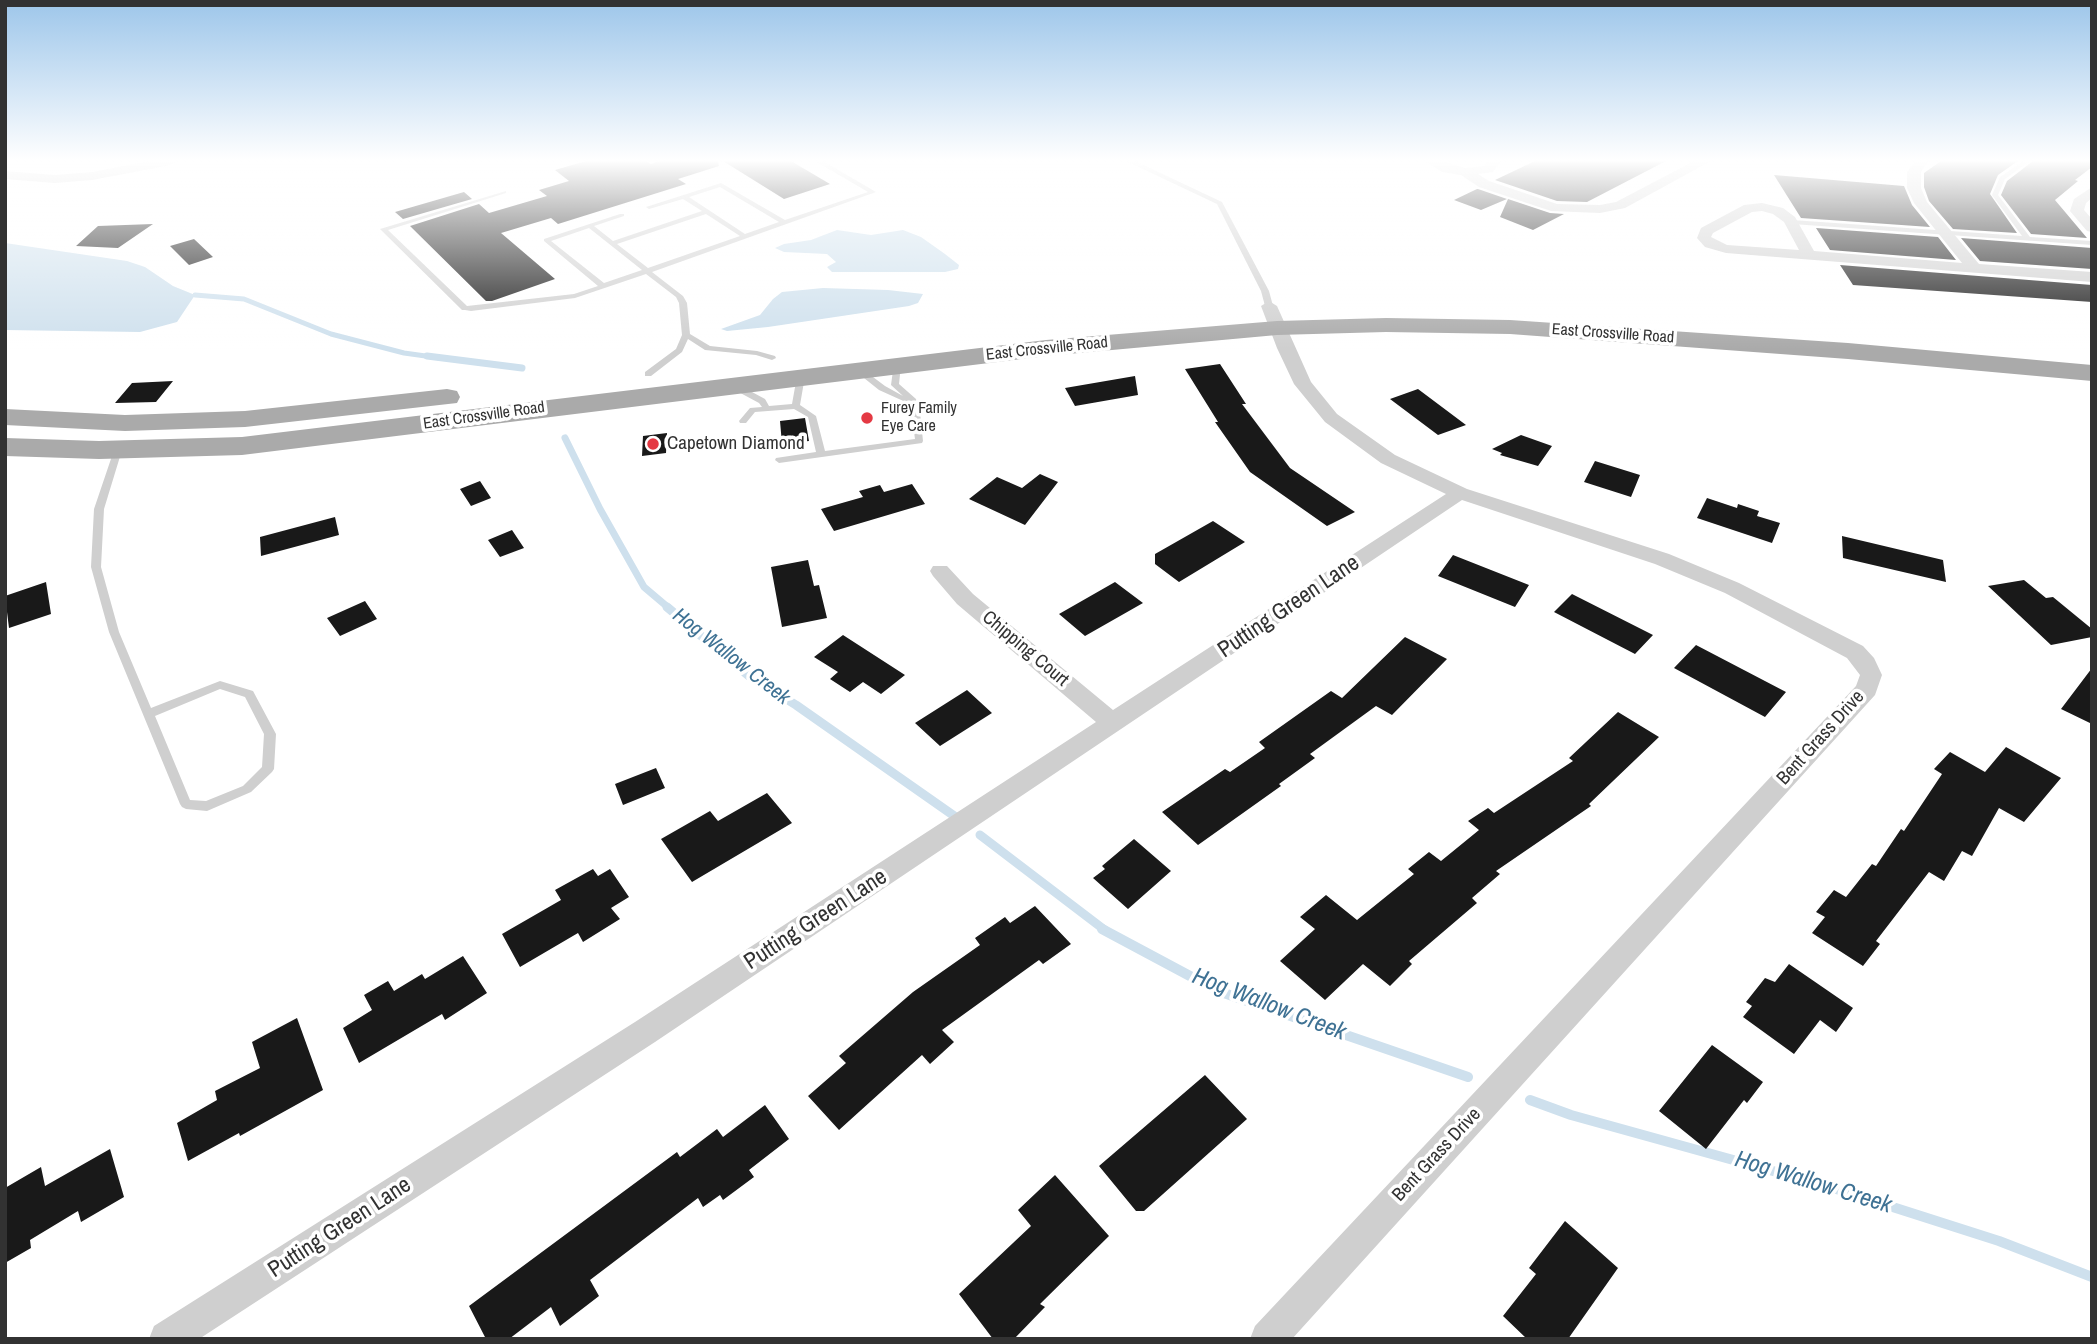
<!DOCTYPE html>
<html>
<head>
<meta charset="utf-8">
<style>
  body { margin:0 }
  #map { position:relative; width:2097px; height:1344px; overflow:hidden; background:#fff; font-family:"Archivo Narrow",sans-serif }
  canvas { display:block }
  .frame { position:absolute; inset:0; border:7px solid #323232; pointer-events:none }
</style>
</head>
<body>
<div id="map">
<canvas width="2097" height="1344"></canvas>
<div class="frame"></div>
</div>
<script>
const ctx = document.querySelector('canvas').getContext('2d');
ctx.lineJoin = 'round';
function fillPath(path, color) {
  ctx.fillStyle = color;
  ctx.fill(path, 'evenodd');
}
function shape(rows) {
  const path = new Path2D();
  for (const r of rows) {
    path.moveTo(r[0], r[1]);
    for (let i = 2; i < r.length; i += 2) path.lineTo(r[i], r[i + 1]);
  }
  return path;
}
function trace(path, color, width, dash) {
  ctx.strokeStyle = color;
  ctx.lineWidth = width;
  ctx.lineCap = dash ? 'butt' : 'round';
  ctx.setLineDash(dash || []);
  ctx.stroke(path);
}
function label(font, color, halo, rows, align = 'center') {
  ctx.font = font + ' "Archivo Narrow",sans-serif';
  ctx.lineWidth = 7;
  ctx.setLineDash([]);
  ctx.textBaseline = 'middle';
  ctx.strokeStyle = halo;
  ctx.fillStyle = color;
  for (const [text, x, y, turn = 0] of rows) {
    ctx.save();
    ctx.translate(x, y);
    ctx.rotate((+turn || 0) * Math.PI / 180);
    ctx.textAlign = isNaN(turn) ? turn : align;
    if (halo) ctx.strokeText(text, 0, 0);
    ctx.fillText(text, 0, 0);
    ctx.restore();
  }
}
fillPath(shape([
  [837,230,871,235,903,230,921,237,945,254,959,265,958,269,945,272,832,272,827,267,836,262,827,254,784,252,775,248,784,244,811,240],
  [5,243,127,261,145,267,173,286,195,295,177,322,140,332,5,330],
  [823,288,888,290,923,294,918,303,909,306,768,327,727,331,721,329,760,315,773,299,782,292]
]), '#cee0ed');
trace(shape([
  [195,295,244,299,331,334,404,353,440,358]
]), '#cee0ed', 5);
trace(shape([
  [427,356,522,368],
  [565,438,600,509,644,587,670,609]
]), '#cee0ed', 7);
trace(shape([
  [667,607,749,676,796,705,960,820],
  [980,835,1106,931]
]), '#cee0ed', 9);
trace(shape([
  [1102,929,1218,991,1468,1077],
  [1530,1100,1571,1115,1827,1186,1999,1241,2092,1277]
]), '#cee0ed', 10);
fillPath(shape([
  [586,161,646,161,651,164,660,161,718,161,719,166,678,179,686,184,558,224,551,218,501,233,555,279,492,301,486,301,410,226,479,204,489,213,547,196,539,190,569,181,555,170],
  [723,161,791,161,830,184,784,199],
  [1535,161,1666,161,1587,202,1557,201,1495,180],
  [1941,161,2018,161,1998,175,1990,194,2017,233,1953,229,1929,201,1924,187,1924,173],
  [2033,161,2092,161,2092,167,2075,180,2078,181,2055,200,2087,238,2031,234,2001,195,2007,181],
  [1774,175,1904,186,1912,205,1930,227,1801,218],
  [1477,189,1478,189,1507,199,1481,210,1454,200],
  [464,192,472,199,403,219,395,212],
  [1508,199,1550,213,1564,214,1533,230,1500,217],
  [153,224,118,248,76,246,98,226],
  [1816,228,1938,237,1956,260,1830,250],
  [1961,238,2092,248,2092,269,1980,261],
  [194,239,213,257,189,265,170,246],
  [1840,265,2092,285,2092,302,1853,285],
  [1220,364,1246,404,1242,404,1290,468,1355,512,1327,526,1250,472,1215,422,1218,422,1185,369],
  [1135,376,1138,395,1075,406,1065,388],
  [173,381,156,402,115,403,132,383],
  [1418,389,1466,425,1438,435,1390,399],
  [805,418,809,441,782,444,780,421],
  [667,433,666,453,642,456,643,436],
  [1521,435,1552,446,1538,466,1500,455,1502,453,1492,449],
  [1595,461,1640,475,1631,497,1584,482],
  [1040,474,1058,482,1025,525,969,499,997,477,1022,488],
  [480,481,491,498,471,506,460,489],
  [912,484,925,504,834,531,821,509,863,497,859,491,880,485,884,492],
  [1707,498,1737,508,1738,504,1759,511,1757,516,1780,523,1772,543,1697,518],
  [335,517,339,535,261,556,260,537],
  [1213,521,1245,542,1179,582,1155,564,1155,554],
  [512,530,524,548,500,557,488,540],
  [1842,536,1943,560,1946,582,1843,558],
  [1453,555,1529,585,1515,607,1438,576],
  [808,560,814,586,819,585,827,618,782,627,771,567],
  [2024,580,2046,598,2053,597,2092,629,2092,637,2051,645,1988,586],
  [46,582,51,614,9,628,5,596],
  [1115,582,1143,603,1085,636,1059,614],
  [1572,594,1653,635,1635,654,1554,612],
  [365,601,377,619,340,636,327,618],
  [843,635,905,675,881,694,863,682,850,692,830,679,838,672,814,657],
  [1405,637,1447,659,1392,715,1376,706,1310,754,1315,758,1279,784,1281,786,1198,845,1162,812,1225,769,1230,772,1265,748,1259,742,1331,691,1342,698],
  [1696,645,1786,692,1765,717,1674,668],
  [2092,668,2092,724,2061,709],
  [967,690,992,713,940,746,915,723],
  [1618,712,1659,737,1589,804,1591,806,1496,871,1500,874,1472,898,1477,903,1409,961,1412,964,1390,986,1363,964,1325,1000,1280,961,1315,929,1300,917,1326,895,1357,920,1414,874,1408,869,1429,852,1441,861,1479,830,1468,821,1488,808,1494,813,1573,761,1569,758],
  [2006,747,2061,778,2024,822,1999,808,1972,856,1962,851,1944,881,1929,872,1876,941,1880,944,1863,966,1812,933,1825,917,1816,912,1834,890,1846,897,1872,864,1876,866,1901,829,1904,831,1942,774,1934,769,1950,752,1985,772],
  [656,768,665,788,623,805,615,784],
  [767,793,792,823,692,882,661,839,710,811,718,821],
  [1134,839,1171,871,1128,909,1093,878,1105,869,1102,866],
  [593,869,598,876,610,869,629,897,611,908,620,919,583,942,578,933,520,967,502,934,561,900,555,890],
  [1035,906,1071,944,1043,964,1039,960,942,1030,954,1042,930,1064,922,1055,839,1130,808,1096,846,1063,839,1056,913,992,980,945,975,938,1005,917,1010,923],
  [463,956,487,993,445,1020,442,1014,359,1063,343,1028,372,1010,364,995,388,981,394,991,422,974,425,979],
  [1789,964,1853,1008,1836,1032,1820,1020,1794,1054,1743,1017,1752,1006,1746,1002,1765,978,1775,982],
  [297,1018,323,1090,240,1136,239,1133,188,1161,177,1123,217,1100,215,1091,260,1068,252,1042],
  [1712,1045,1763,1082,1747,1103,1744,1100,1706,1149,1659,1111],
  [1205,1075,1247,1119,1144,1211,1136,1211,1099,1166],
  [765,1105,789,1139,749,1170,754,1177,723,1200,720,1195,703,1207,698,1198,590,1280,599,1296,560,1326,551,1307,509,1339,486,1339,469,1306,677,1152,680,1157,717,1129,723,1137],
  [110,1149,124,1197,81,1222,78,1211,30,1240,31,1248,5,1263,5,1188,41,1167,45,1186],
  [1055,1175,1109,1236,1040,1304,1045,1307,1014,1339,993,1339,959,1294,1031,1226,1018,1210],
  [1565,1221,1618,1268,1568,1339,1527,1339,1503,1316,1536,1274,1529,1268]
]), '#191919');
fillPath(shape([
  [815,161,823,161,876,192,652,272,683,296,687,303,690,334,710,346,757,351,775,356,776,358,772,360,756,355,705,350,688,339,682,352,651,376,645,376,645,372,676,349,682,335,679,303,676,297,646,274,575,298,471,311,465,310,462,310,380,229,506,191,506,193,388,230,467,306,574,294,598,286,544,241,544,239,620,214,624,214,624,216,594,226,613,241,702,211,683,199,649,209,646,207,721,183,785,220,868,192,815,161],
  [720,187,779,222,745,234,689,197,720,187],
  [706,214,740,236,648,268,617,244,706,214],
  [589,228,642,270,604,283,551,241,589,228],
  [1126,161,1135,161,1222,202,1269,291,1273,306,1272,308,1265,306,1261,291,1217,204,1126,161],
  [2023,161,2030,161,2005,179,1998,195,2030,237,2092,241,2092,245,1792,224,1789,222,1792,220,2022,236,1992,195,2000,177,2023,161],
  [894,363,897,363,901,365,899,384,916,399,920,412,923,441,922,443,779,463,775,460,776,458,816,452,808,417,794,409,755,412,746,423,740,423,739,421,750,408,762,407,759,403,733,389,733,385,739,385,765,399,769,406,792,404,797,376,801,374,805,376,800,405,816,416,825,451,915,439,910,404,879,390,854,370,855,368,861,368,885,386,903,396,891,385,894,363],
  [118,447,122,450,104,509,101,567,119,632,151,708,220,681,253,691,276,734,274,769,272,772,251,792,207,811,186,809,182,807,180,804,109,632,91,567,94,509,114,450,118,447],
  [220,689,245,697,264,734,262,767,243,786,206,801,190,800,155,716,220,689]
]), '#cfcfcf');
fillPath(shape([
  [149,161,177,161,171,165,92,180,55,183,5,179,5,171,55,175,92,172,149,161],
  [1425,161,1442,161,1465,168,1484,166,1488,161,1501,161,1493,172,1478,174,1489,181,1557,204,1600,205,1616,202,1694,161,1711,161,1625,208,1600,213,1551,211,1479,187,1461,175,1442,172,1425,161],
  [1915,161,1928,161,1921,172,1921,188,1927,202,1979,264,2092,272,2092,282,1726,253,1705,247,1697,238,1701,228,1744,205,1762,203,1783,208,1795,217,1814,251,1962,263,1914,203,1907,188,1907,172,1915,161],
  [1762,211,1773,214,1784,222,1799,250,1727,245,1711,237,1713,233,1752,212,1762,211],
  [2092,187,2092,198,2086,203,2084,210,2092,219,2092,232,2087,231,2070,211,2074,199,2092,187],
  [1269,301,1277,306,1311,382,1337,414,1395,455,1467,489,1669,554,1739,583,1863,646,1874,658,1882,675,1875,695,1292,1339,1250,1339,1255,1326,1856,686,1860,675,1847,658,1725,593,1655,564,1462,500,655,1042,199,1339,149,1339,154,1326,635,1022,1096,722,957,604,933,576,930,571,933,566,947,566,973,594,1113,710,1446,494,1381,463,1325,422,1294,384,1277,348,1261,306,1269,301]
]), '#cfcfcf');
fillPath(shape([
  [1386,318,1510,320,1848,343,2092,365,2092,381,1848,359,1510,334,1386,332,1277,335,1046,356,242,455,99,459,5,456,5,438,99,441,242,437,1046,340,1277,321,1386,318],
  [447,389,457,391,460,397,457,403,245,427,125,431,5,425,5,409,125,415,245,411,447,389]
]), '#aaa');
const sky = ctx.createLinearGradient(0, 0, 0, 349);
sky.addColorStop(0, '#9dc6ea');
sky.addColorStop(0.46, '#fff');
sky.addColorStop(1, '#ffffff00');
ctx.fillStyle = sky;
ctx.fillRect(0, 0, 2097, 349);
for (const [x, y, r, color] of [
  [867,418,7,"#e43943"],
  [653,444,7,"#e43943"]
]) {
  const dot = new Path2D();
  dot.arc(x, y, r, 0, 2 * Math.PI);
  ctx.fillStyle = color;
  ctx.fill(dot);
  trace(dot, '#fff', 2.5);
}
label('16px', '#323232', '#fff', [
  ["East Crossville Road",1613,334,4],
  ["East Crossville Road",1047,349,-6],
  ["East Crossville Road",484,416,-8]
]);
label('16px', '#323232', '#fff', [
  ["Furey Family",881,409],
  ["Eye Care",881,427]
], 'left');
label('19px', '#323232', '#fff', [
  ["Capetown Diamond",667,444]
], 'left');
label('19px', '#323232', '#fff', [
  ["Chipping Court",1025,649,40],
  ["Bent Grass Drive",1821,738,-48],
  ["Bent Grass Drive",1437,1155,-47]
]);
label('italic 21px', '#3f7294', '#fff', [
  ["Hog Wallow Creek",731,657,38]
]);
label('23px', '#323232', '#fff', [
  ["Putting Green Lane",1289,607,-34],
  ["Putting Green Lane",816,920,-33],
  ["Putting Green Lane",340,1228,-33]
]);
label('italic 24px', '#3f7294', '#fff', [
  ["Hog Wallow Creek",1269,1005,21],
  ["Hog Wallow Creek",1813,1183,17]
]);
</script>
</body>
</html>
